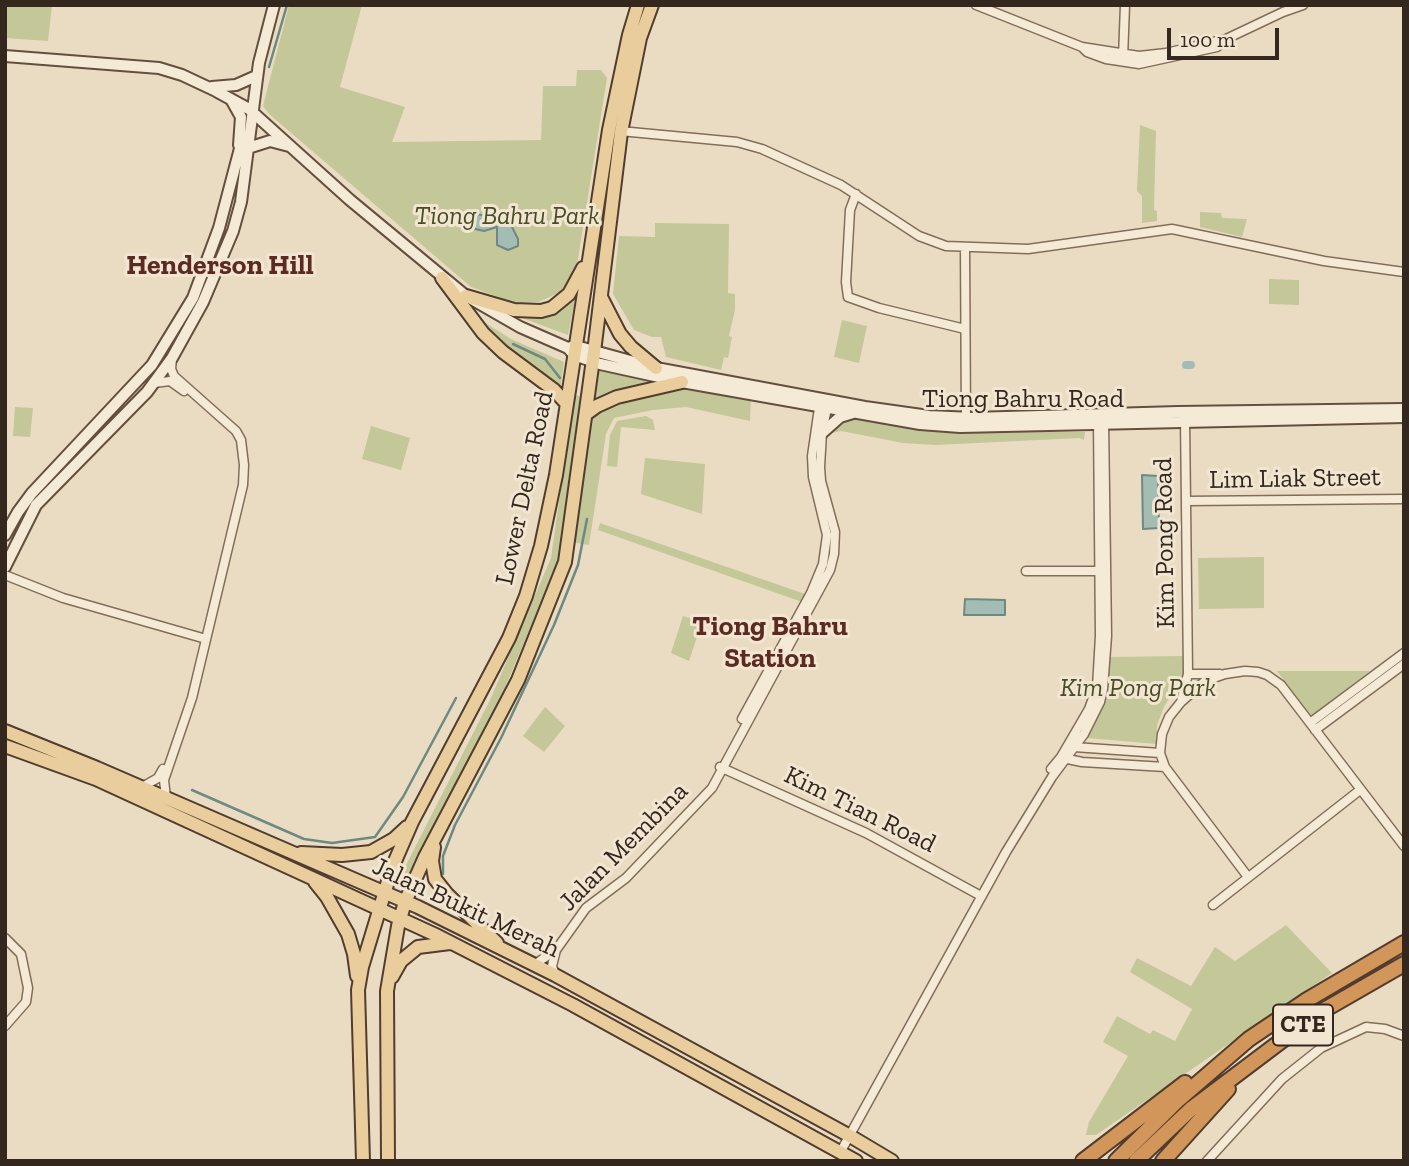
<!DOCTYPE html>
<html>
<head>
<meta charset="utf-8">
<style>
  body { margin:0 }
  #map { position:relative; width:1409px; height:1166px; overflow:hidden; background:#eadcc3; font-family:"Zilla Slab",serif }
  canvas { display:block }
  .frame { position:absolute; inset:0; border:7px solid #33271e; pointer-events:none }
  .scale { position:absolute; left:1167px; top:28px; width:112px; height:32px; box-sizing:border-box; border:4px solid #33271e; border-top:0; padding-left:9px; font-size:21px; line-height:24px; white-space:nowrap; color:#33271e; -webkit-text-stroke:5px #f2e6d2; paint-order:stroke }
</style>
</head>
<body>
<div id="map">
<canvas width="1409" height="1166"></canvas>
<div class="frame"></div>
<div class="scale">100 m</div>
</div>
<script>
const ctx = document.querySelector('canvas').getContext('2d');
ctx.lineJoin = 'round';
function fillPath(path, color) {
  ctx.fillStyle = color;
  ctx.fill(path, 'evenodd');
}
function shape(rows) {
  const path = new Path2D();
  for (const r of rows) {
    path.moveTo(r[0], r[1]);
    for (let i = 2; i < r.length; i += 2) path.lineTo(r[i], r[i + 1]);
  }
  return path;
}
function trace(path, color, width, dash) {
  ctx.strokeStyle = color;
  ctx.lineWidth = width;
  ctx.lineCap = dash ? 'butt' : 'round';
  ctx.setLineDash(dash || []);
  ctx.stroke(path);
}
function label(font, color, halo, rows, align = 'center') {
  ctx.font = font + ' "Zilla Slab",serif';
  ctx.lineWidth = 6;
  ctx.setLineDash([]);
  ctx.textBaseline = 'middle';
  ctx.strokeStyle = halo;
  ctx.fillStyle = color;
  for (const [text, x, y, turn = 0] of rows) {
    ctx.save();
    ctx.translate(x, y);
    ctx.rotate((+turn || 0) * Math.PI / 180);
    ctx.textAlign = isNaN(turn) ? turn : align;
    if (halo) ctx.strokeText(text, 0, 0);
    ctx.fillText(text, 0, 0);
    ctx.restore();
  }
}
fillPath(shape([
  [5,5,52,5,48,41,5,38],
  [289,5,362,5,340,87,405,107,392,142,541,140,543,86,576,86,577,70,601,70,607,78,576,271,570,283,558,293,539,302,514,303,471,287,269,114,263,106],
  [1140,125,1156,131,1154,210,1157,211,1157,221,1142,223,1142,196,1137,191],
  [1200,212,1221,213,1222,218,1247,219,1242,237,1200,227],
  [655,223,729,224,728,293,735,294,735,310,729,336,732,337,728,358,724,357,721,370,666,357,661,337,652,337,634,330,613,294,619,236,655,237],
  [1269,279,1299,280,1299,305,1269,304],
  [577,290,568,335,490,306,545,310],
  [476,317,511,339,564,362,560,390,506,349],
  [842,320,867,326,859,363,834,357],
  [594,370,751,396,750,421,686,407,653,410,614,418,606,434,589,545,571,542],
  [574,395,580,396,559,560,498,704,408,877,401,875,490,700,551,558],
  [15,407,33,408,30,437,13,436],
  [646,416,653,420,655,430,621,427,617,467,607,466,610,435,617,421],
  [857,419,910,429,960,432,1085,432,1084,440,1079,438,936,445,903,443,841,431,832,433,847,420],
  [371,426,410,438,401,470,362,459],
  [645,458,705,464,702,514,641,494],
  [600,523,805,594,802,602,598,530],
  [1264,557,1264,608,1199,609,1198,558],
  [683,616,702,622,689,661,671,653],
  [1184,656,1184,673,1164,707,1157,725,1157,744,1087,738,1102,708,1106,693,1108,657],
  [1277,671,1370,671,1310,717],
  [545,707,565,726,544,752,523,736],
  [1286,925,1332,973,1096,1135,1086,1135,1089,1122,1128,1056,1103,1042,1117,1016,1150,1034,1153,1030,1175,1041,1192,1009,1130,972,1137,958,1191,986,1215,947,1235,961]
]), '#c4c798');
const water = shape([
  [475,214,482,215,487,219,494,216,507,217,518,239,518,246,508,250,497,245,497,227,484,231,467,227,464,218,475,214],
  [1142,475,1158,476,1159,528,1143,529,1142,475],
  [965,599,1005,600,1005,615,964,615,965,599]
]);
fillPath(water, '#a4bdb4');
trace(water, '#6c8a81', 2);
trace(shape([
  [269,67,287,5],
  [513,344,545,359,560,378],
  [192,790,304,839,332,843,375,837,403,797,456,698],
  [443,874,443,856,455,825,501,738,554,625,578,565,587,519]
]), '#6c8a81', 2.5);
trace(shape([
  [1186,365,1191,365]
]), '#a4bdb4', 8);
const street = shape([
  [976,5,1082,47,1087,52,1106,59,1139,64,1217,47,1226,39,1283,12,1303,5],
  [1082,47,1139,56,1166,53,1226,39],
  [1123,58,1125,5],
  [620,131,737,142,762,149,841,185,919,236,946,246,1028,249,1172,229,1324,261,1404,272],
  [856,194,850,210,846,282,848,297,879,308,965,329],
  [965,247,966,423],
  [154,383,170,381,184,391],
  [1186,501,1404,499],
  [1026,571,1103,571],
  [5,575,63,598,206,639],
  [1188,674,1220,674],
  [1181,702,1188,674,1185,419],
  [742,719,811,593,823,564,827,535,813,477,812,456,820,401],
  [1310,723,1404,653],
  [1315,730,1404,664],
  [1074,747,1160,753],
  [1063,758,1082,762,1165,767],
  [720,767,866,833,981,896],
  [1051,769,1061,757,1089,709,1097,687,1100,636,1098,420],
  [142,787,158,778,163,769],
  [166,798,164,780,192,698,243,485,244,465,241,440,236,431,174,376,171,369,172,359],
  [1248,877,1165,767,1160,753,1162,734,1169,717,1181,702,1205,681,1225,674,1245,671,1258,672,1267,675,1281,685,1404,846],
  [1213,905,1360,790],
  [5,938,21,954,28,988,26,1002,5,1026],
  [534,965,547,956,553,947],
  [555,975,552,966,556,950,586,908,626,878,712,788,830,570,834,554,835,532,821,481,820,467,822,433,828,403],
  [841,1151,1006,852,1052,777,1084,734,1100,702,1103,689,1107,636,1104,420],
  [1207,1161,1282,1079,1321,1048,1366,1027,1385,1029,1404,1036]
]);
const secondary = shape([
  [5,56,159,68,182,75,216,91,249,109,350,200,466,296,520,327,568,348,574,355,600,364,682,382,920,424,960,427,1404,417],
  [212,87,236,85,254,77],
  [232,101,241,117,239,145],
  [248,148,270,141,289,146],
  [571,347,576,346,656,368,865,407,929,416,972,418,1178,412,1404,409],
  [822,433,840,417,853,413],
  [5,535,18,512,32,493,152,365,193,298,219,228,243,137],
  [5,567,36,505,147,392,172,358,203,302,233,231,241,202,259,63,274,5]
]);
const primary = shape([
  [442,278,483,333,503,352,554,390,567,404],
  [466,296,514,310,541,311,552,308,569,294,583,268],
  [601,297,620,334,631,347,656,368],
  [586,414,597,406,617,397,682,382],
  [5,731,97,768,418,907,555,975,850,1136,892,1161],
  [5,746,96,779,438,936,573,1005,856,1161],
  [434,847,432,861,435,879,447,894,497,943],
  [301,853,342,855,371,852,394,839,407,827],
  [315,882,327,897,348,934,354,954,357,976],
  [392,977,401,961,418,947,450,943],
  [363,1161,358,990,362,967,392,868,412,822,509,638,526,596,541,546,556,475,609,130,629,35,638,5],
  [388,1161,387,991,398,926,405,902,425,857,518,680,565,562,594,352,621,132,640,38,652,5]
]);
const highway = shape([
  [1083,1161,1185,1083],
  [1116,1161,1177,1101,1249,1039,1307,1000,1404,943],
  [1136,1161,1191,1109,1317,1014,1404,964],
  [1163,1161,1228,1089]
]);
trace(street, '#826d5b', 11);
trace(secondary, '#644f3e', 14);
trace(primary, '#503d2f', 16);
trace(highway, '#503d2f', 18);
trace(street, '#f5ead5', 8);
trace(secondary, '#f5ead5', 10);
trace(primary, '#eacd9d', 12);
trace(highway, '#d2965a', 14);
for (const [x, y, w] of [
  [1303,1025,60]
]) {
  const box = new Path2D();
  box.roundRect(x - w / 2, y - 20.5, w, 41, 5);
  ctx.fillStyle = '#f2e6d2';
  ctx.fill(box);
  trace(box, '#33271e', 2);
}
label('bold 24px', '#33271e', null, [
  ["CTE",1303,1025]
]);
label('italic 26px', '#474e26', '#f2e6d2', [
  ["Tiong Bahru Park",507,217],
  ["Kim Pong Park",1138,689]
]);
label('26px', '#33271e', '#f2e6d2', [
  ["Tiong Bahru Road",1023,400],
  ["Lim Liak Street",1295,479,-1],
  ["Lower Delta Road",525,488,-78],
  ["Kim Pong Road",1165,543,-91],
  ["Kim Tian Road",860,810,26],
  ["Jalan Membina",624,847,-45],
  ["Jalan Bukit Merah",466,908,25]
]);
label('bold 28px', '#5c2a21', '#f2e6d2', [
  ["Henderson Hill",220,266],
  ["Tiong Bahru",770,627],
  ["Station",770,659]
]);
</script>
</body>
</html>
